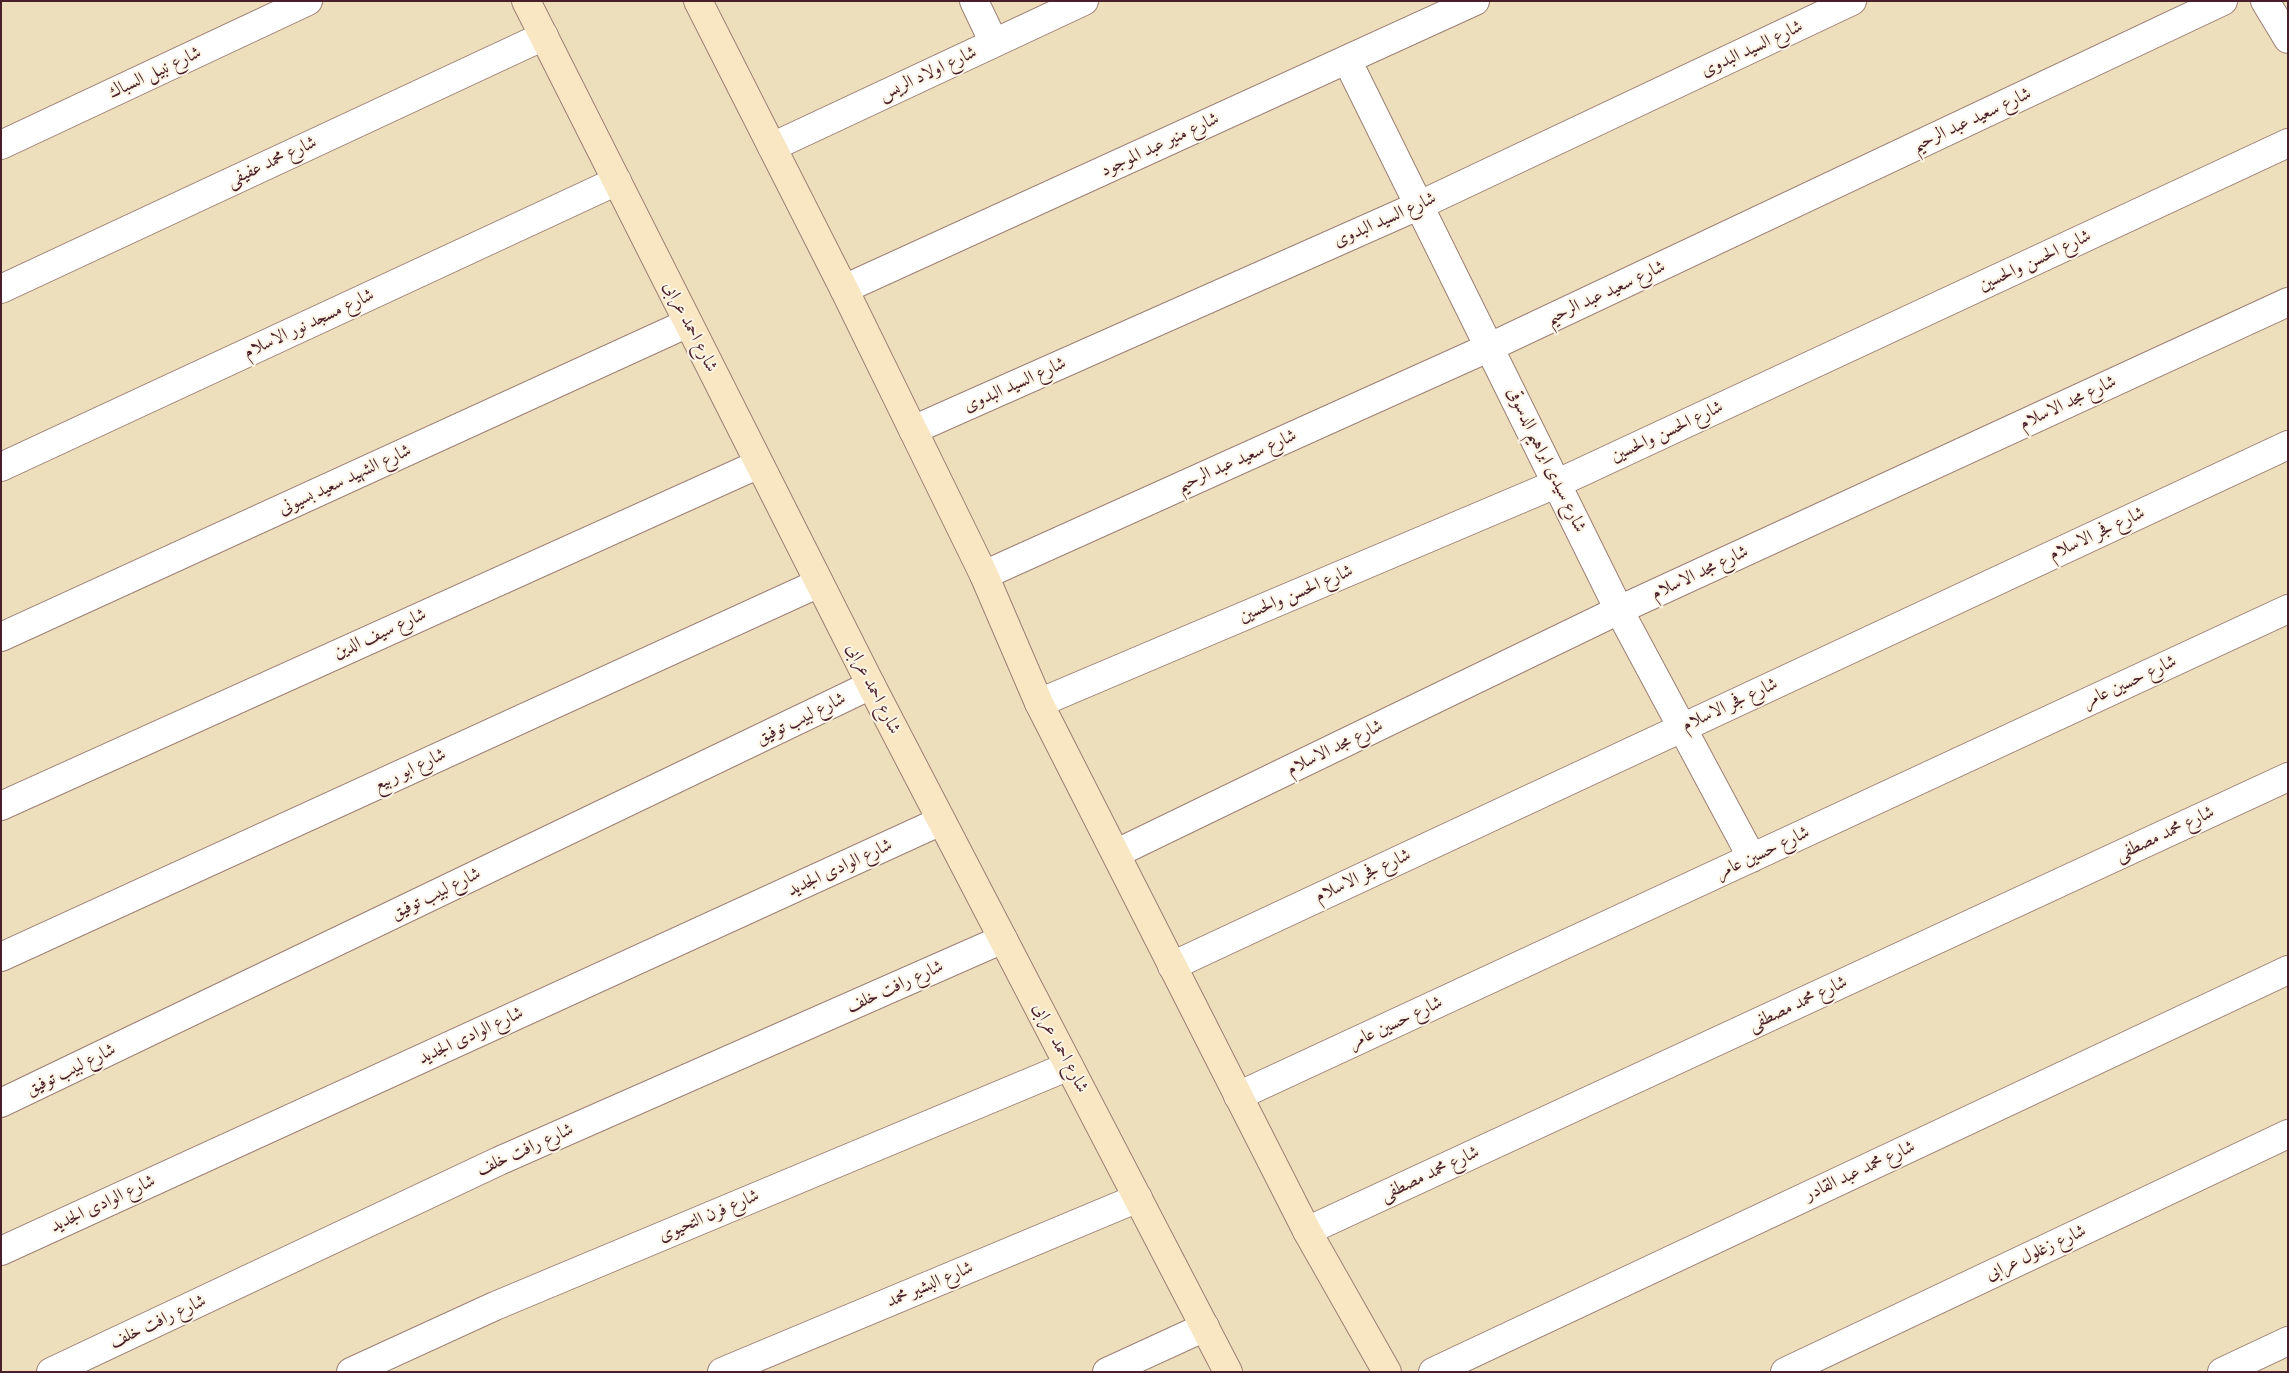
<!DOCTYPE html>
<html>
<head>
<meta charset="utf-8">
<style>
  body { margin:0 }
  #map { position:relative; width:2289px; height:1373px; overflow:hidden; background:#eedfbc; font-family:"IM FELL Great Primer",serif }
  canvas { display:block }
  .frame { position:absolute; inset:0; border:2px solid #4a1f2b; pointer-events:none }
</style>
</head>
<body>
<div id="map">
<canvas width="2289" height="1373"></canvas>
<div class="frame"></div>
</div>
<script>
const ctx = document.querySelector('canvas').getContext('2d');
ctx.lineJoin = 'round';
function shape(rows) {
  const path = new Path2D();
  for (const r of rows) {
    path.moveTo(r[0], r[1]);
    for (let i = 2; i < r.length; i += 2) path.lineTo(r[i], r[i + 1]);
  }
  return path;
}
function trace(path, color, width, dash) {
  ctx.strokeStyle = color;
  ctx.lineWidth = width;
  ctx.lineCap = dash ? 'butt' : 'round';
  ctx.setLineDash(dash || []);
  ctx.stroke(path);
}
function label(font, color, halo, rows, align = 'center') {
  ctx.font = font + ' "IM FELL Great Primer",Amiri,serif';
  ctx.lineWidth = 4;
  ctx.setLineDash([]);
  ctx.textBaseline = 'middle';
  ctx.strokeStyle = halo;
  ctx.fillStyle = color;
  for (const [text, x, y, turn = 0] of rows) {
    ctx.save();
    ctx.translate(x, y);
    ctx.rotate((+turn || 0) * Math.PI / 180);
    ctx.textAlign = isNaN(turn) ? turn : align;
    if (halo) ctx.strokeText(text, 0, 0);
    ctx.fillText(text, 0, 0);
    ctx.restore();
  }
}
const street = shape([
  [974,1,994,43],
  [2265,1,2288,39],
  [1347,60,1619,610,1752,858],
  [1,145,308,1],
  [772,147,1084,1],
  [1,289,544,36],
  [844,289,1475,1],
  [913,430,1420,205,1852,1],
  [1,467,617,181],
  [984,575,1490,347,2223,1],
  [1,637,688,323],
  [1039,703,1558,483,2288,143],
  [1,806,759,464],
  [1117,853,1619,610,2288,302],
  [1,957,819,583],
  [1172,966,2288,445],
  [1238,1096,2288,609],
  [1,1103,871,685],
  [1307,1231,2288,777],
  [1,1251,941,821],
  [51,1372,499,1161,1003,939],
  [351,1372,495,1306,1069,1066],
  [722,1372,1138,1198],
  [1107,1372,1205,1327],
  [1433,1372,2288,970],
  [1785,1372,2288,1134],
  [2222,1372,2288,1341]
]);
const secondary = shape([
  [526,1,871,685,1228,1372],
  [698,1,844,289,984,575,1039,703,1307,1231,1387,1372]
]);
trace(street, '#9c7f74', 30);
trace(secondary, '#9c7f74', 30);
trace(street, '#fff', 28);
trace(secondary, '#f9e7c3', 28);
label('18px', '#4a1f2b', '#fcf5e5', [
  ["شارع السيد البدوى",1752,49,-25],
  ["شارع نبيل السباك",155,73,-25],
  ["شارع اولاد الريس",928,74,-25],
  ["شارع سعيد عبد الرحيم",1972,120,-25],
  ["شارع منير عبد الموجود",1160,145,-25],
  ["شارع محمد عفيفى",272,162,-25],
  ["شارع السيد البدوى",1385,220,-24],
  ["شارع الحسن والحسين",2035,261,-25],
  ["شارع سعيد عبد الرحيم",1606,293,-25],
  ["شارع مسجد نور الاسلام",309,324,-25],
  ["شارع احمد عرابى",690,327,63],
  ["شارع السيد البدوى",1015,385,-24],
  ["شارع مجد الاسلام",2068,403,-25],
  ["شارع الحسن والحسين",1667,432,-25],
  ["شارع سيدى ابراهيم الدسوقى",1546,460,64],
  ["شارع سعيد عبد الرحيم",1237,461,-24],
  ["شارع الشهيد سعيد بسيونى",345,480,-25],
  ["شارع فجر الاسلام",2097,534,-25],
  ["شارع مجد الاسلام",1700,573,-25],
  ["شارع الحسن والحسين",1296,594,-23],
  ["شارع سيف الدين",380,634,-24],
  ["شارع حسين عامر",2130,682,-25],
  ["شارع احمد عرابى",873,689,63],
  ["شارع فجر الاسلام",1730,705,-25],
  ["شارع لبيب توفيق",801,719,-26],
  ["شارع مجد الاسلام",1335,748,-26],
  ["شارع ابو ربيع",410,770,-25],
  ["شارع محمد مصطفى",2165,834,-25],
  ["شارع حسين عامر",1763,853,-25],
  ["شارع الوادى الجديد",840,868,-25],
  ["شارع فجر الاسلام",1363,876,-25],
  ["شارع لبيب توفيق",436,894,-26],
  ["شارع رافت خلف",895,987,-24],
  ["شارع محمد مصطفى",1798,1004,-25],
  ["شارع حسين عامر",1396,1023,-25],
  ["شارع الوادى الجديد",471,1036,-25],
  ["شارع احمد عرابى",1060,1048,62],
  ["شارع لبيب توفيق",71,1070,-26],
  ["شارع رافت خلف",525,1150,-24],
  ["شارع محمد عبد القادر",1860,1171,-25],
  ["شارع محمد مصطفى",1430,1174,-25],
  ["شارع الوادى الجديد",103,1204,-25],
  ["شارع فرن التحيوى",709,1216,-23],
  ["شارع زغلول عرابى",2036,1253,-25],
  ["شارع البشير محمد",930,1285,-23],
  ["شارع رافت خلف",158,1322,-25]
]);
</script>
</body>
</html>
